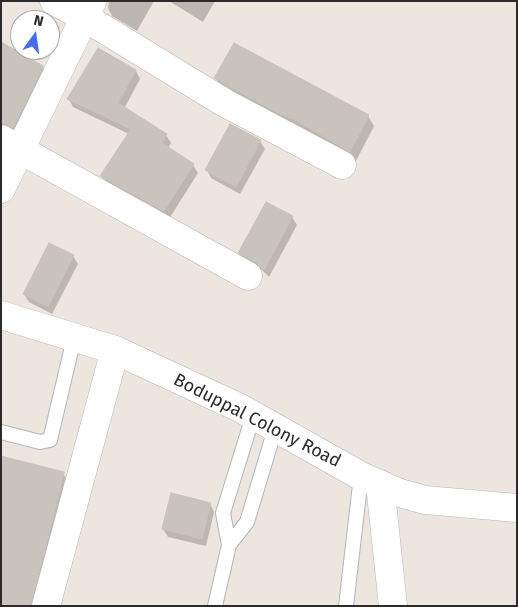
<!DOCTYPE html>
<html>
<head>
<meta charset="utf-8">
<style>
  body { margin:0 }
  #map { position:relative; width:518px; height:607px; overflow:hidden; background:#ece6de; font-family:"Fira Sans",sans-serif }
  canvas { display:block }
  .frame { position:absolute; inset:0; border:2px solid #2b2b2b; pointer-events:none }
  .north { position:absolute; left:10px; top:10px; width:50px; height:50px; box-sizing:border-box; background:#fff; border:1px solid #aaa; border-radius:50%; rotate:14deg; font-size:14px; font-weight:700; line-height:20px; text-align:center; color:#2b2b2b }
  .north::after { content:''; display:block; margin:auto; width:18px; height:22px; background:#476cf0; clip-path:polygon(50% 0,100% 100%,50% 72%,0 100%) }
</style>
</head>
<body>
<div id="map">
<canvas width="518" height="607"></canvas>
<div class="frame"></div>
<div class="north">N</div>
</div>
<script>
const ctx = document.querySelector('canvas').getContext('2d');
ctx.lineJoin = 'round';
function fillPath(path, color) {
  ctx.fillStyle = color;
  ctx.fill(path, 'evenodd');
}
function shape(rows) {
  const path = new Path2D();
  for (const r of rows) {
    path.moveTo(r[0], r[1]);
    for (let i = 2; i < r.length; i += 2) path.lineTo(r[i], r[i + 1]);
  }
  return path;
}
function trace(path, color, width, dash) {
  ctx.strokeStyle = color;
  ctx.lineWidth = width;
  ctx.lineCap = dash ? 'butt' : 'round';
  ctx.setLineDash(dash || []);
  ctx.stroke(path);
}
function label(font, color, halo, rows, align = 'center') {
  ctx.font = font + ' "Fira Sans",sans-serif';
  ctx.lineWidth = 4;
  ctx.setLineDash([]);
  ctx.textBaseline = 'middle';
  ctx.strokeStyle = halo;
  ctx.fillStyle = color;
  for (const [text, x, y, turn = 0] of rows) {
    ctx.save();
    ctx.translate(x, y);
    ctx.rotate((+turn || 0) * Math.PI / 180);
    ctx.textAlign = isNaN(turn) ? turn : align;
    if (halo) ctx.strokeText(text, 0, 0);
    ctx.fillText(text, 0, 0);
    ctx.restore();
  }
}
fillPath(shape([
  [109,1,154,1,137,31,112,16,108,8],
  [169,1,215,1,203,22],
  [4,45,43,67,49,79,19,139,1,131,1,50],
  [98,49,136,71,140,79,124,109,166,135,171,143,168,148,193,165,198,173,169,219,106,184,102,176,129,134,73,107,69,99],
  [216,78,368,116,374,126,356,161,298,127,222,89],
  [260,141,265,149,240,194,211,178,207,170],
  [292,217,297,225,269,277,262,270,244,261,240,253],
  [73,256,78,264,52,314,29,302,24,294],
  [63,473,71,487,42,606,1,606],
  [210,504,214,512,206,546,168,537,163,529]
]), '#0003');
const building = shape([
  [1,42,43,66,13,128,1,123,1,42],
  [234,43,369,115,350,152,292,118,291,119,276,112,214,78,234,43],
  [98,48,136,70,118,103,167,134,162,143,194,164,164,211,100,176,131,129,67,99,98,48],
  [230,124,261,140,236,187,205,170,230,124],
  [266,202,293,216,264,270,256,262,238,253,266,202],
  [49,243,74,255,48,307,23,294,49,243],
  [1,456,64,472,31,606,1,606,1,456],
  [171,493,211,503,202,539,162,529,171,493]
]);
fillPath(building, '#c8c4bd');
trace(building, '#c8c2b8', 1);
const service = shape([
  [1,432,40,442,50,440,74,338],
  [229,545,247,522,275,429],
  [215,606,229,545,223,513,253,416],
  [346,606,361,476]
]);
const minor = shape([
  [54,1,84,17,225,103,342,165],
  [1,139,248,276],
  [1,189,92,2],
  [380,484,393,606],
  [46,606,115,350]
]);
const tertiary = shape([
  [1,315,115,350,240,408,361,476,400,493,425,500,517,508]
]);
trace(service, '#b1b5be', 16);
trace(minor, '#b1b5be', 29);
trace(tertiary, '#b1b5be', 29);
trace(service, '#fff', 14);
trace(minor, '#fff', 28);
trace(tertiary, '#fff', 28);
label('18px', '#2b2b2b', '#fff', [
  ["Boduppal Colony Road",257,421,27]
]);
</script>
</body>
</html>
